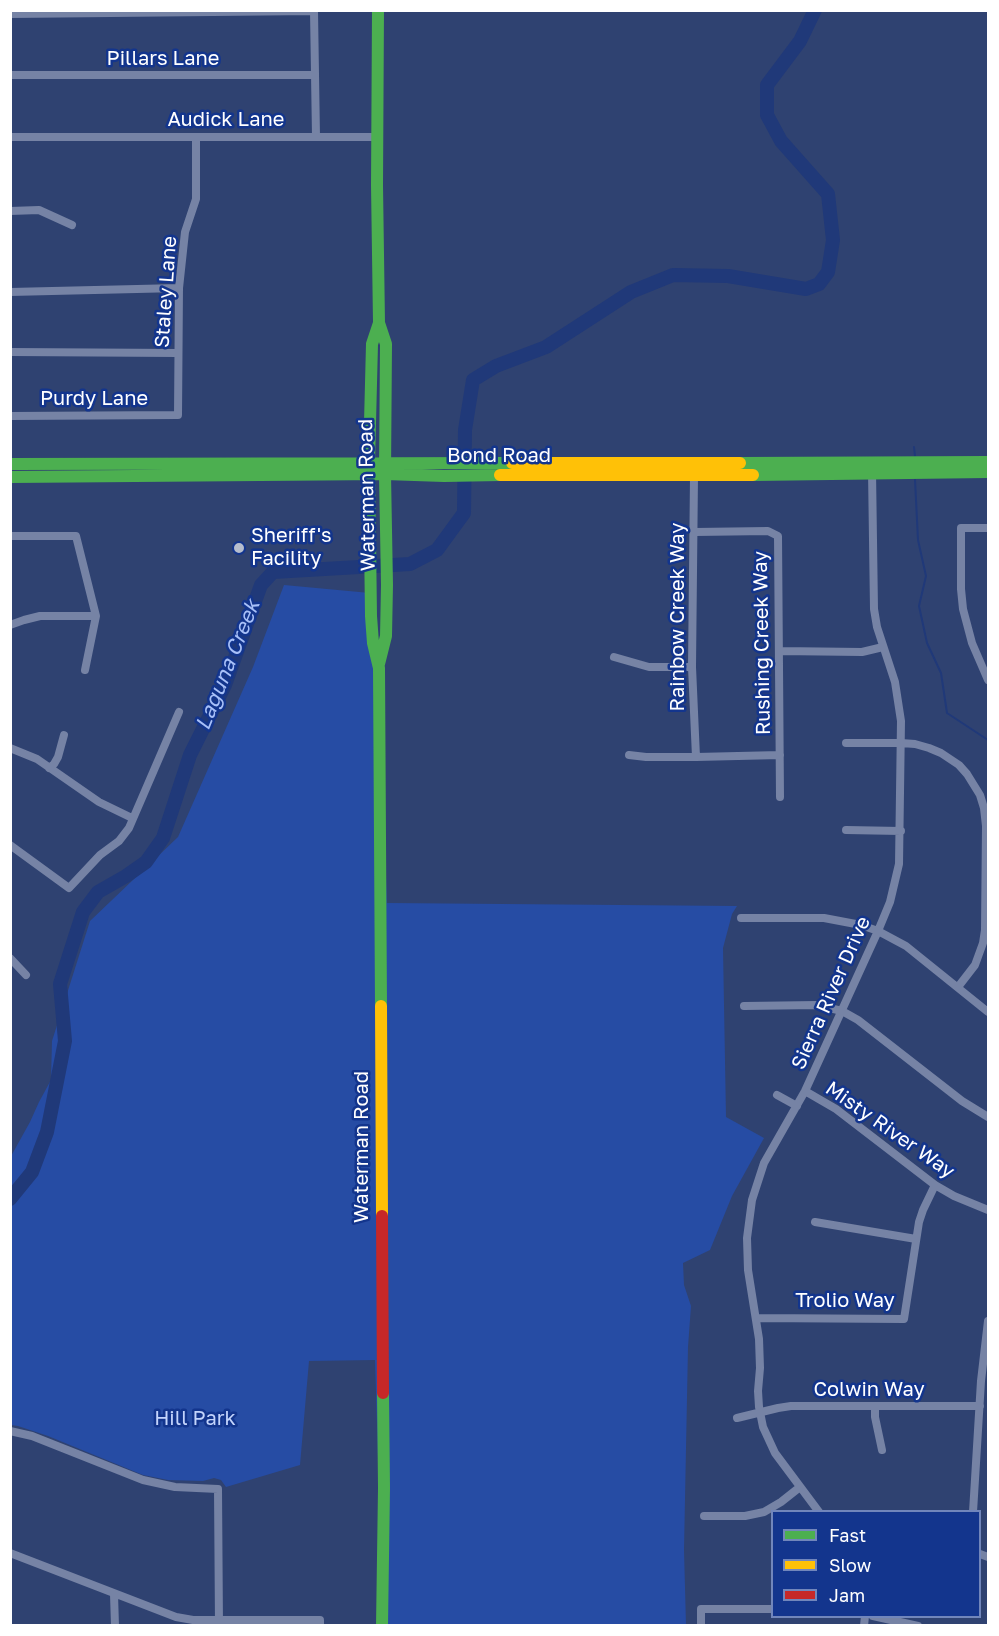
<!DOCTYPE html>
<html>
<head>
<meta charset="utf-8">
<style>
  body { margin:0 }
  #map { position:relative; width:999px; height:1636px; overflow:hidden; background:#2f4271; font-family:"Golos Text",sans-serif }
  canvas { display:block }
  .frame { position:absolute; inset:0; border:12px solid #fff; pointer-events:none }
  .legend { position:absolute; left:771px; top:1510px; width:210px; height:108px; box-sizing:border-box; background:#13358d; border:2px solid #7186bb; margin:0; padding:8px 10px; list-style:none; font-size:18px; color:#fff }
  .legend li { display:flex; align-items:center; gap:12px; height:30px }
  .legend b { width:30px; border:2px solid #7186bb }
</style>
</head>
<body>
<div id="map">
<canvas width="999" height="1636"></canvas>
<div class="frame"></div>
<ul class="legend">
<li><b style="height:8px;background:#4caf50"></b>Fast</li>
<li><b style="height:8px;background:#ffc107"></b>Slow</li>
<li><b style="height:8px;background:#c62828"></b>Jam</li>
</ul>
</div>
<script>
const ctx = document.querySelector('canvas').getContext('2d');
ctx.lineJoin = 'round';
function fillPath(path, color) {
  ctx.fillStyle = color;
  ctx.fill(path, 'evenodd');
}
function shape(rows) {
  const path = new Path2D();
  for (const r of rows) {
    path.moveTo(r[0], r[1]);
    for (let i = 2; i < r.length; i += 2) path.lineTo(r[i], r[i + 1]);
  }
  return path;
}
function trace(path, color, width, dash) {
  ctx.strokeStyle = color;
  ctx.lineWidth = width;
  ctx.lineCap = dash ? 'butt' : 'round';
  ctx.setLineDash(dash || []);
  ctx.stroke(path);
}
function label(font, color, halo, rows, align = 'center') {
  ctx.font = font + ' "Golos Text",sans-serif';
  ctx.lineWidth = 5;
  ctx.setLineDash([]);
  ctx.textBaseline = 'middle';
  ctx.strokeStyle = halo;
  ctx.fillStyle = color;
  for (const [text, x, y, turn = 0] of rows) {
    ctx.save();
    ctx.translate(x, y);
    ctx.rotate((+turn || 0) * Math.PI / 180);
    ctx.textAlign = isNaN(turn) ? turn : align;
    if (halo) ctx.strokeText(text, 0, 0);
    ctx.fillText(text, 0, 0);
    ctx.restore();
  }
}
fillPath(shape([
  [284,585,370,593,379,695,387,903,737,906,732,914,723,948,726,1117,764,1138,732,1196,710,1250,683,1263,684,1285,691,1306,688,1347,684,1550,686,1625,383,1625,375,1360,309,1361,300,1465,226,1487,221,1480,214,1478,203,1481,168,1480,143,1475,48,1436,18,1426,11,1425,10,1158,30,1122,39,1102,51,1080,52,1041,90,921,178,837,253,667]
]), '#264ca4');
trace(shape([
  [914,447,915,456],
  [915,480,918,540,926,576,919,606,927,643,941,673,947,713,988,740]
]), '#203979', 2);
trace(shape([
  [10,1199,32,1172,47,1132,65,1041,60,984,83,912,98,892,126,876,146,862,163,838,190,755,225,685,261,585,273,572,410,564,437,550,464,513,465,430,473,380,496,366,546,347,631,292,673,275,728,276,806,289,819,284,828,272,833,240,828,194,781,141,767,115,767,85,800,41,815,10]
]), '#203979', 14);
trace(shape([
  [10,14,314,11,316,137,10,137],
  [10,75,315,75],
  [316,137,377,137],
  [10,211,39,210,72,225],
  [10,292,179,288],
  [10,352,178,353],
  [10,416,178,415,179,288,185,232,196,199,196,137],
  [694,476,692,667,696,757],
  [988,528,961,528,961,589,963,609,972,643,988,680],
  [695,532,768,531,778,536,780,797],
  [10,536,76,536,96,616,85,670],
  [10,625,24,620,40,616,96,616],
  [779,651,862,652,883,647],
  [614,657,649,667,692,667],
  [846,743,901,743,915,744,929,748,941,753,959,765,967,774,980,795,984,808,986,826,985,930,983,943,975,965,958,987],
  [10,748,37,759,99,802,132,818],
  [629,755,646,757,696,757,780,755],
  [49,768,54,764,58,757,64,735],
  [846,830,901,831],
  [10,845,69,888,100,855,119,841,129,828,179,712],
  [741,918,824,918,861,925,878,931,906,946,988,1012],
  [10,958,26,975],
  [744,1006,817,1005,842,1011,858,1020,962,1101,988,1117],
  [805,1091,836,1109,935,1185,954,1196,988,1210],
  [777,1095,797,1106],
  [815,1222,916,1239],
  [756,1318,904,1319,919,1222,923,1210,935,1185],
  [875,1406,875,1417,882,1450],
  [737,1418,778,1408,791,1406,980,1406],
  [10,1431,32,1436,143,1480,175,1487,218,1489,219,1626],
  [819,1512,775,1453,763,1427,759,1407,758,1391,760,1368,759,1339,748,1270,747,1238,752,1200,764,1163,805,1091,878,931,890,902,899,864,901,721,895,682,877,627,874,609,872,471],
  [973,1512,981,1381,988,1321],
  [704,1516,745,1516,764,1512,781,1502,800,1487],
  [10,1553,176,1617,193,1620,320,1620,320,1626],
  [980,1554,988,1557],
  [114,1594,115,1626],
  [873,1616,918,1626],
  [701,1626,701,1609,772,1609],
  [864,1626,865,1616]
]), '#7683a5', 8);
trace(shape([
  [378,10,377,185,379,323,386,344,385,474,387,585,386,636,379,664],
  [379,323,372,344,369,462,371,616,373,643,379,668,381,1006],
  [740,463,988,462],
  [10,464,512,463],
  [753,475,988,472],
  [10,477,385,474,444,476,500,475],
  [382,1626,384,1488,383,1393]
]), '#4caf50', 12);
trace(shape([
  [512,463,740,463],
  [500,475,753,475],
  [381,1006,382,1216]
]), '#ffc107', 12);
trace(shape([
  [382,1216,383,1393]
]), '#c62828', 12);
for (const [x, y, r, color] of [
  [239,548,6,"#b6bdcd"]
]) {
  const dot = new Path2D();
  dot.arc(x, y, r, 0, 2 * Math.PI);
  ctx.fillStyle = color;
  ctx.fill(dot);
  trace(dot, '#13358d', 2);
}
label('20px', '#fff', '#13358d', [
  ["Pillars Lane",163,59],
  ["Audick Lane",226,120],
  ["Staley Lane",166,292,-86],
  ["Purdy Lane",94,399],
  ["Bond Road",499,456],
  ["Waterman Road",367,495,-91],
  ["Rainbow Creek Way",678,617,-90],
  ["Rushing Creek Way",762,643,-91],
  ["Sierra River Drive",831,993,-66],
  ["Misty River Way",890,1130,35],
  ["Waterman Road",362,1147,-90],
  ["Trolio Way",845,1301],
  ["Colwin Way",869,1390]
]);
label('20px', '#fff', '#13358d', [
  ["Sheriff's",251,536],
  ["Facility",251,559]
], 'left');
label('20px', '#c3d4fc', '#13358d', [
  ["Hill Park",195,1419]
]);
label('italic 21px', '#a8c0f8', '#13358d', [
  ["Laguna Creek",228,665,-68]
]);
</script>
</body>
</html>
